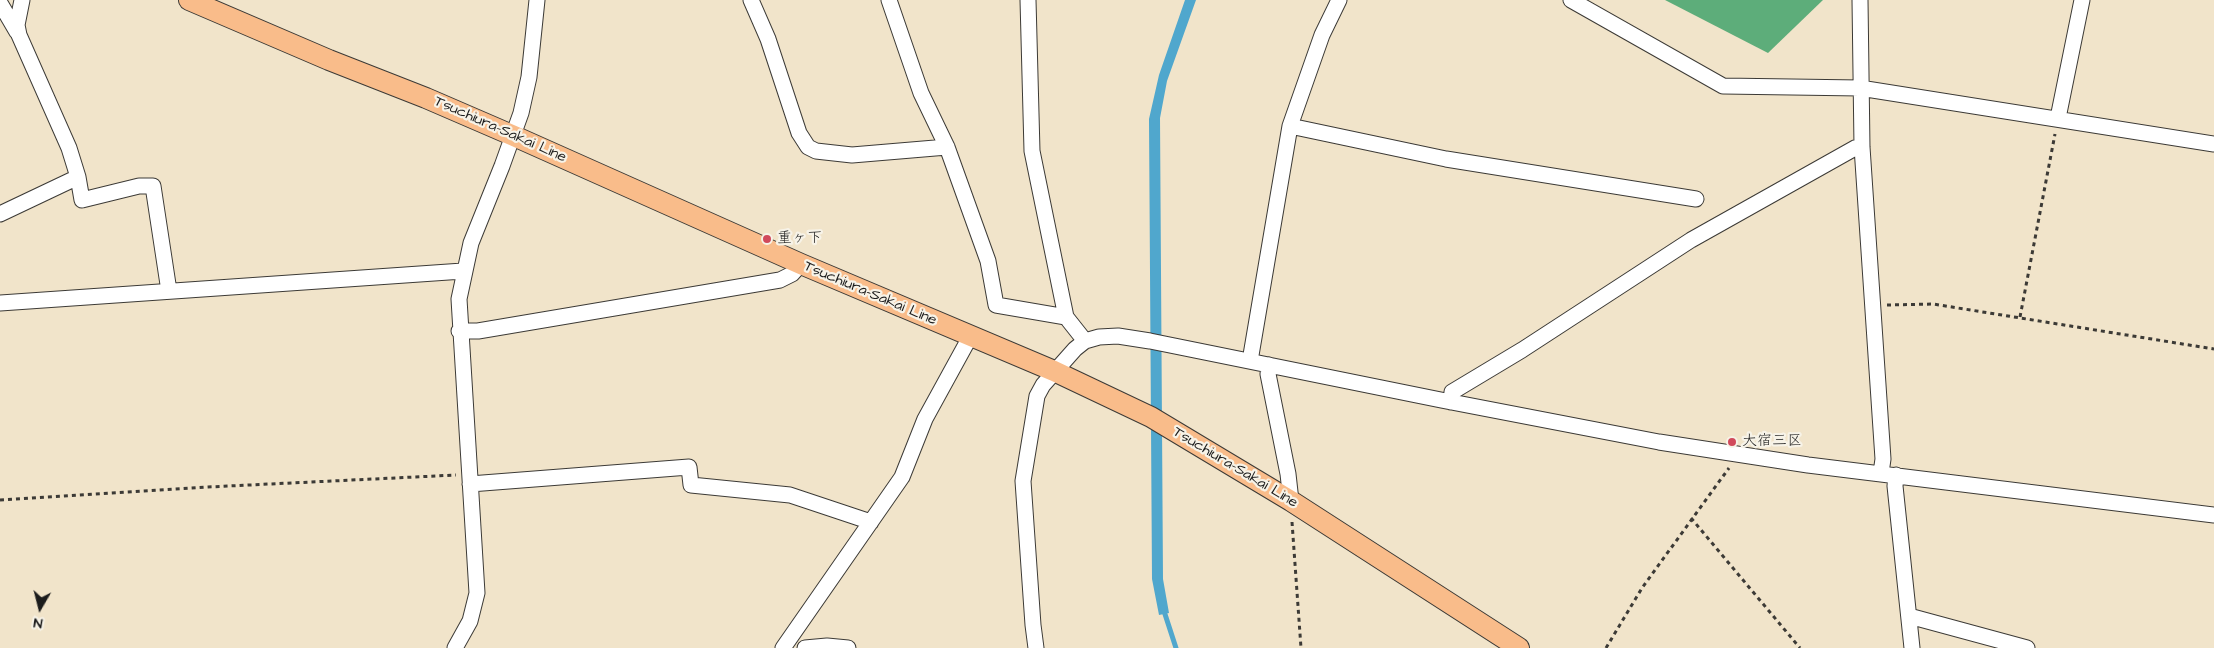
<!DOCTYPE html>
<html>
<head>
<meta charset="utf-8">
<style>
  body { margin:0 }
  #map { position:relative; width:2214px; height:648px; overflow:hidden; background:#f1e4ca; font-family:"Architects Daughter",sans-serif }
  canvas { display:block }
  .north { position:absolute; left:15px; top:583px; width:50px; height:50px; -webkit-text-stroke:4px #f7f3e8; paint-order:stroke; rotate:188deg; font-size:14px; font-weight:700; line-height:20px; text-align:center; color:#1c1c1c }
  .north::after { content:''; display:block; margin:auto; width:18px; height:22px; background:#1c1c1c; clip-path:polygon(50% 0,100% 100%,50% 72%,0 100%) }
</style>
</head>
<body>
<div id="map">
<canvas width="2214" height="648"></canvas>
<div class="north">N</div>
</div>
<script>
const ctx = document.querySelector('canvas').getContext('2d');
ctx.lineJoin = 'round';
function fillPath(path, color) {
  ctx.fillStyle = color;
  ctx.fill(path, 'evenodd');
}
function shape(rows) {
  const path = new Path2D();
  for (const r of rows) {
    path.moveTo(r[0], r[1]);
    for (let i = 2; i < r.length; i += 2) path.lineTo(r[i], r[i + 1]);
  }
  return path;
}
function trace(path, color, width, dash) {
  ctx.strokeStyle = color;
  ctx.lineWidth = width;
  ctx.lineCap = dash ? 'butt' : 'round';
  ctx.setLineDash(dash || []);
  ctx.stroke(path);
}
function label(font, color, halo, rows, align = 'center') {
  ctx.font = font + ' "Architects Daughter","Klee One",sans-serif';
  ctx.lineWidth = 4.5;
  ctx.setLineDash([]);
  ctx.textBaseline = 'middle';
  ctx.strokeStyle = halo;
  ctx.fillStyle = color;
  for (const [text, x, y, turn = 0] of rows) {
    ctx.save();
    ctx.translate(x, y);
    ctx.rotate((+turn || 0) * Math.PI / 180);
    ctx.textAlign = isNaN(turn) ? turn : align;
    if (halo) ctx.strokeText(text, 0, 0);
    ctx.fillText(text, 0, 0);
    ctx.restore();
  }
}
fillPath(shape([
  [1665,0,1823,0,1768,53]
]), '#5dad7a');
fillPath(shape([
  [1185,0,1196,0,1167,81,1160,118,1163,579,1169,613,1159,615,1152,579,1149,119,1159,75]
]), '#50a7cd');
trace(shape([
  [1163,608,1176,648]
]), '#50a7cd', 5);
const minor = shape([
  [22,0,17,25,19,35,69,148,78,177],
  [751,0,768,39,799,133,808,147,816,151,852,155,947,147],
  [889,0,921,93,947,147,988,261,996,305,1066,317],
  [1028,0,1032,151,1066,317,1085,341],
  [1571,0,1723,86,1860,88,2214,144],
  [1860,0,1862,147,1883,459,1881,473],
  [0,3,17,32],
  [2058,118,2082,0],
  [1290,126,1446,159,1696,199],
  [0,214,78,177,82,200,139,186,153,186,169,291],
  [0,303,463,271],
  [459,331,478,331,780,280,792,274,801,264],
  [1250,361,1290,126,1322,35,1339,0],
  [1269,365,1268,374,1288,474,1291,501],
  [1451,402,1452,392,1522,350,1691,240,1855,148,1862,147],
  [1896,475,1895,486,1912,648],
  [470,484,689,467,691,485,790,495,871,522],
  [1909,616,2027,648],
  [455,648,470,621,477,593,459,299,471,243,502,166,521,113,529,77,537,0],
  [783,648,902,477,925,419,970,337],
  [805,648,827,646,848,648],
  [1036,648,1033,625,1023,481,1037,396,1043,385,1075,349,1085,341,1099,337,1118,336,1150,341,1441,400,1659,442,1808,465,2214,515]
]);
const major = shape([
  [189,0,329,60,426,98,514,136,801,264,1054,371,1151,417,1291,501,1519,648]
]);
trace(minor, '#3c3a36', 17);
trace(major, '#3c3a36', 22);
trace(shape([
  [1887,305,1933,304,2214,349],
  [2020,317,2055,134],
  [0,500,208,487,456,475],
  [1691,518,1800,648],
  [1292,522,1301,648],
  [1606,648,1642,588,1729,468]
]), '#3c3a36', 3, [4, 4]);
trace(minor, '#fff', 15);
trace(major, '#f9bc8a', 20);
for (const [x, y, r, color] of [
  [767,239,5,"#d1495b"],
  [1732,442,5,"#d1495b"]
]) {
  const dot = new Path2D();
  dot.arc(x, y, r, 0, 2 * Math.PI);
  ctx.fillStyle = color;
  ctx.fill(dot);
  trace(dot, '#f7f3e8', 2);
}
label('15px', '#1c1c1c', '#f7f3e8', [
  ["Tsuchiura-Sakai Line",500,130,24],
  ["Tsuchiura-Sakai Line",870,294,23],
  ["Tsuchiura-Sakai Line",1235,468,31]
]);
label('15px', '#1c1c1c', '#f7f3e8', [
  ["重ヶ下",777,239],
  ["大宿三区",1742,442]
], 'left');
</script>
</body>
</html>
